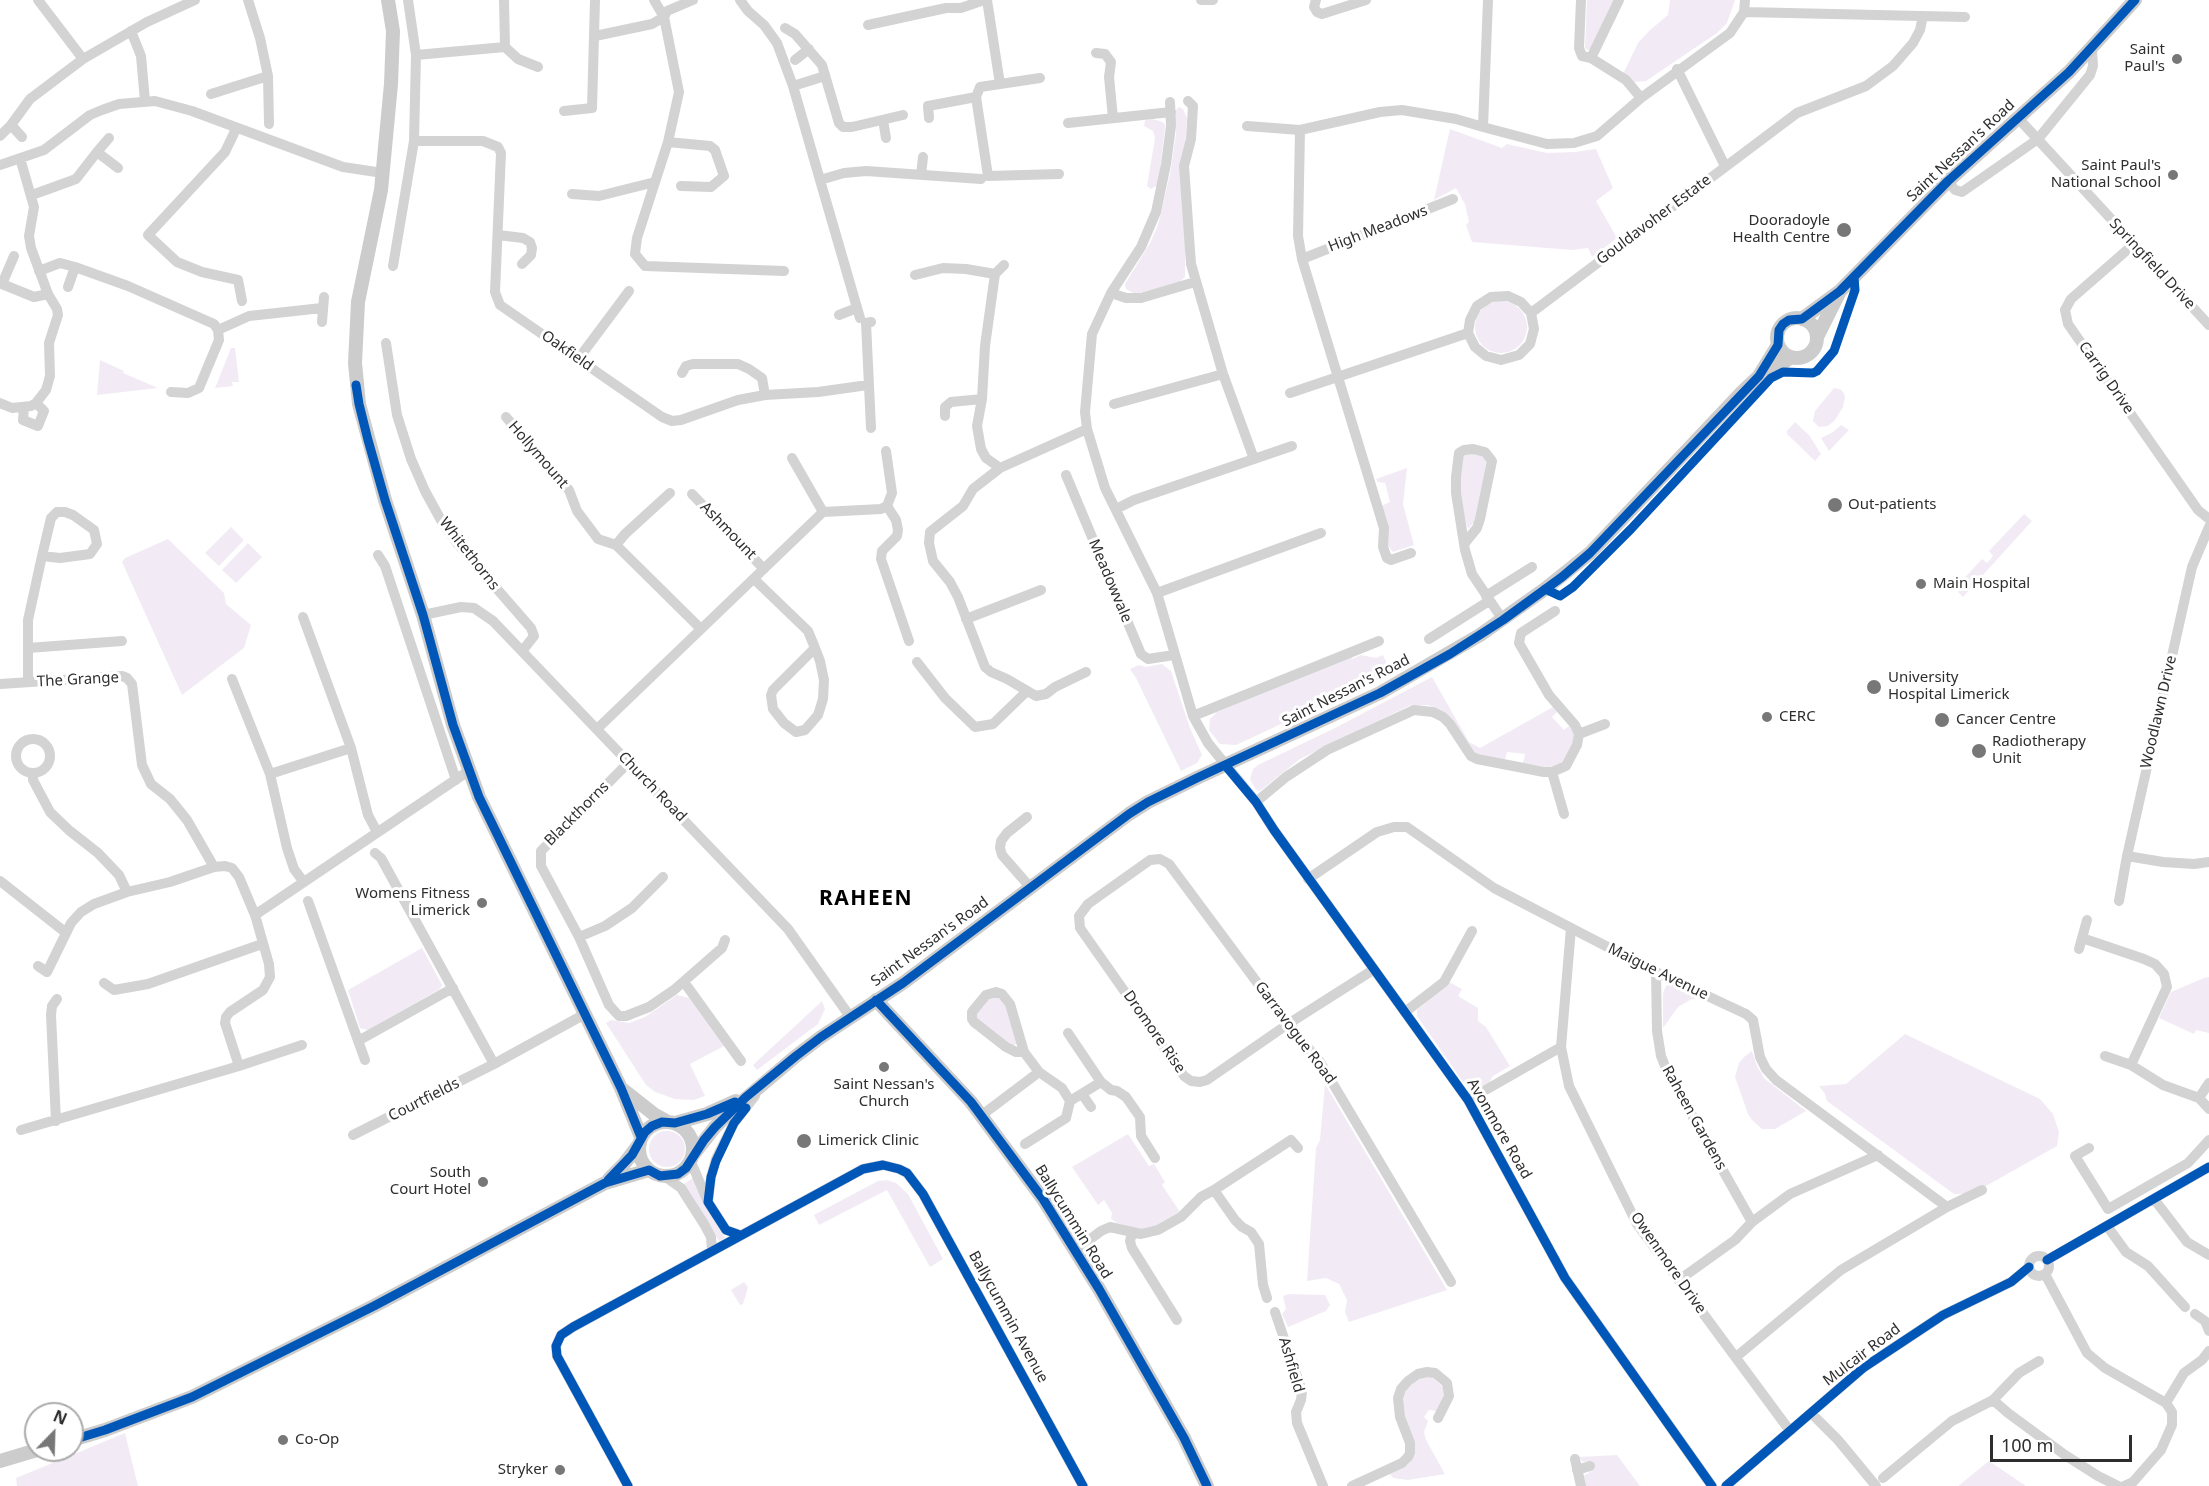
<!DOCTYPE html>
<html>
<head>
<meta charset="utf-8">
<style>
  body { margin:0 }
  #map { position:relative; width:2209px; height:1486px; overflow:hidden; background:#fff; font-family:"Noto Sans",sans-serif }
  canvas { display:block }
  .north { position:absolute; left:24px; top:1402px; width:60px; height:60px; box-sizing:border-box; background:#fff; border:2px solid #ababab; border-radius:50%; rotate:23deg; font-size:16px; font-weight:700; line-height:24px; text-align:center; color:#2e2e2e }
  .north::after { content:''; display:block; margin:auto; width:21px; height:27px; background:#777; clip-path:polygon(50% 0,100% 100%,50% 72%,0 100%) }
  .scale { position:absolute; left:1990px; top:1435px; width:142px; height:27px; box-sizing:border-box; border:3px solid #2e2e2e; border-top:0; padding-left:8px; font-size:18px; line-height:21px; white-space:nowrap; color:#2e2e2e; -webkit-text-stroke:4px #fff; paint-order:stroke }
</style>
</head>
<body>
<div id="map">
<canvas width="2209" height="1486"></canvas>
<div class="north">N</div>
<div class="scale">100 m</div>
</div>
<script>
const ctx = document.querySelector('canvas').getContext('2d');
ctx.lineJoin = 'round';
function fillPath(path, color) {
  ctx.fillStyle = color;
  ctx.fill(path, 'evenodd');
}
function shape(rows) {
  const path = new Path2D();
  for (const r of rows) {
    if (r.length === 3) {
      path.moveTo(r[0] + r[2], r[1]);
      path.arc(r[0], r[1], r[2], 0, 2 * Math.PI);
      continue;
    }
    path.moveTo(r[0], r[1]);
    for (let i = 2; i < r.length; i += 2) path.lineTo(r[i], r[i + 1]);
  }
  return path;
}
function trace(path, color, width, dash) {
  ctx.strokeStyle = color;
  ctx.lineWidth = width;
  ctx.lineCap = dash ? 'butt' : 'round';
  ctx.setLineDash(dash || []);
  ctx.stroke(path);
}
function label(font, color, halo, rows, align = 'center') {
  ctx.font = font + ' "Noto Sans",sans-serif';
  ctx.lineWidth = 6;
  ctx.setLineDash([]);
  ctx.textBaseline = 'middle';
  ctx.strokeStyle = halo;
  ctx.fillStyle = color;
  for (const [text, x, y, turn = 0] of rows) {
    ctx.save();
    ctx.translate(x, y);
    ctx.rotate((+turn || 0) * Math.PI / 180);
    ctx.textAlign = isNaN(turn) ? turn : align;
    if (halo) ctx.strokeText(text, 0, 0);
    ctx.fillText(text, 0, 0);
    ctx.restore();
  }
}
fillPath(shape([
  [1587,0,1615,0,1591,49,1587,50,1585,48],
  [1670,0,1735,0,1727,23,1717,33,1646,81,1634,82,1623,74,1638,43,1649,31,1668,15],
  [1179,107,1183,109,1187,118,1185,147,1185,277,1177,284,1135,294,1126,289,1125,284,1150,243,1158,225,1170,174,1176,134,1175,111],
  [1152,119,1160,121,1165,124,1165,128,1158,185,1151,189,1147,186,1155,138,1153,131,1144,126,1145,120],
  [1450,129,1502,148,1507,144,1547,153,1575,152,1596,149,1613,188,1596,201,1617,238,1592,257,1588,248,1572,250,1472,242,1466,225,1469,222,1465,204,1456,188,1434,200],
  [1501,327,26],
  [231,348,235,348,239,382,232,382,233,386,215,388],
  [100,360,124,371,123,373,158,388,97,395],
  [1834,388,1840,389,1844,393,1845,398,1843,407,1835,420,1828,426,1819,427,1813,421,1815,411],
  [1795,422,1809,435,1821,454,1815,461,1787,434,1787,431],
  [1841,425,1849,430,1829,451,1821,438,1833,432],
  [1469,453,1484,456,1487,464,1476,520,1469,528,1467,527,1460,499,1460,466,1463,456],
  [1407,468,1403,504,1414,545,1393,552,1388,546,1381,506,1390,502,1385,483,1378,482,1376,479],
  [2024,514,2032,521,1963,597,1958,592,1960,589,1957,586,1982,559,1987,563,1993,556,1989,551],
  [231,527,244,540,219,566,205,553],
  [168,539,224,593,226,604,251,625,244,648,182,695,122,562,125,558],
  [248,543,262,557,236,583,222,570],
  [1361,655,1376,658,1383,655,1391,673,1236,745,1220,744,1209,730,1210,719,1217,712,1351,656,1352,659],
  [1162,664,1171,671,1190,728,1202,755,1197,763,1181,771,1136,678,1130,669,1139,665,1146,667],
  [1432,677,1469,742,1480,748,1553,707,1557,712,1552,717,1564,730,1569,726,1572,728,1574,734,1572,746,1561,765,1548,767,1523,763,1525,754,1507,752,1505,760,1477,755,1434,707,1427,705,1409,706,1300,759,1260,791,1256,790,1250,779,1253,769,1258,765,1335,728],
  [422,948,442,985,440,989,368,1030,360,1028,348,990],
  [2209,977,2209,1033,2196,1030,2194,1034,2159,1018,2171,992,2204,978],
  [1449,982,1462,989,1458,996,1478,1008,1478,1021,1486,1027,1510,1066,1493,1076,1489,1083,1476,1088,1467,1086,1463,1082,1417,1016,1417,1010],
  [1670,984,1700,997,1690,1000,1678,1007,1663,1028,1663,993,1666,986],
  [677,995,689,998,726,1045,690,1064,705,1096,694,1100,675,1099,655,1092,646,1085,606,1023,611,1020,629,1023,645,1017],
  [998,996,1004,1001,1017,1043,1015,1045,1013,1046,975,1017,985,1000],
  [822,1001,825,1009,818,1024,757,1070,753,1065],
  [1905,1034,2040,1099,2053,1114,2059,1132,2057,1146,1986,1186,1967,1194,1954,1194,1827,1101,1825,1094,1819,1086,1846,1084],
  [1752,1051,1757,1066,1765,1079,1806,1111,1775,1129,1762,1129,1752,1120,1748,1114,1735,1077,1739,1063,1744,1057],
  [1325,1084,1447,1290,1349,1322,1345,1312,1347,1300,1339,1284,1326,1278,1307,1281,1316,1148,1320,1140],
  [667,1149,18],
  [1128,1134,1149,1166,1154,1164,1165,1182,1162,1185,1180,1212,1170,1220,1144,1231,1117,1223,1111,1219,1112,1213,1104,1200,1098,1205,1072,1167],
  [693,1178,725,1238,719,1241,690,1193,682,1185],
  [887,1180,896,1183,908,1194,943,1259,930,1267,887,1190,819,1225,814,1215,878,1181],
  [744,1282,748,1287,747,1291,743,1304,740,1305,731,1290],
  [1289,1294,1325,1295,1330,1305,1326,1311,1288,1327,1282,1314,1286,1309,1283,1296],
  [1424,1377,1432,1377,1443,1387,1444,1394,1436,1411,1429,1410,1424,1417,1428,1421,1424,1432,1426,1440,1445,1474,1408,1480,1393,1478,1390,1474,1408,1465,1415,1455,1414,1442,1403,1412,1402,1402,1404,1393,1415,1381],
  [125,1433,138,1486,17,1486,16,1478],
  [1617,1455,1640,1486,1585,1486,1584,1476,1594,1469,1592,1461,1583,1462,1579,1457],
  [1989,1461,2026,1486,1958,1486]
]), '#f2ebf5');
trace(shape([
  [38,0,83,59],
  [248,0,260,38,268,76],
  [504,0,505,47],
  [654,0,664,17,667,11,693,0],
  [740,0,748,11,764,25,777,43,793,86,825,76],
  [987,0,1000,84],
  [1201,0,1213,0],
  [1316,0,1314,7,1317,12,1322,14,1366,0],
  [1581,0,1579,48,1582,56,1591,58,1626,80,1641,98],
  [1744,12,1965,17],
  [868,25,946,8,961,8,984,0],
  [785,28,795,34,822,65,839,123,843,127,852,127,903,115],
  [131,31,141,56,145,101],
  [595,36,652,24,664,17,679,92,668,142,710,146,715,150,724,176,711,187,681,186],
  [1096,53,1105,54,1111,62,1109,77,1113,118],
  [416,55,505,47,518,59,538,67],
  [1591,58,1619,0],
  [795,60,809,49],
  [1677,69,1725,166],
  [793,86,820,180],
  [211,94,268,76,269,124],
  [976,97,988,176,1059,174],
  [1188,101,1193,106,1191,139,1184,166,1191,264,1223,374,1254,459],
  [1170,102,1171,126,1166,164,1156,212,1141,247,1111,293,1092,334,1085,412,1087,429,1105,488,1157,593,1193,716,1208,743,1256,802,1274,830,1468,1100,1565,1278,1712,1486],
  [564,111,592,108,595,0],
  [929,118,928,106,976,97,980,87,1040,78],
  [2018,118,2209,325],
  [883,120,886,138],
  [1068,123,1171,112],
  [11,125,22,137],
  [1247,126,1300,130,1380,112,1402,110,1456,119,1483,127,1488,0],
  [1483,127,1547,144,1574,143,1597,136,1641,98,1730,33,1744,12,1745,0],
  [236,129,225,152,148,235,177,262,202,272,238,280,242,301],
  [1300,130,1298,236,1302,259,1384,528,1383,547,1387,558,1391,560,1411,553],
  [0,136,11,125,30,99,83,59,147,22,195,0],
  [109,138,97,152,118,168],
  [414,141,483,141,498,147,501,153,495,292,500,305,662,417,672,421,681,420,738,400,765,395,818,392,868,385],
  [668,142,637,238,635,254,645,266,784,271],
  [0,165,44,150,90,115,102,110,119,104,155,101,192,111,343,167,383,173],
  [921,175,923,157],
  [1948,181,1955,190,1962,192,2038,139,2090,75,2093,66,2092,49],
  [572,194,599,196,655,182],
  [32,195,76,179,97,152],
  [498,235,523,238,530,242,532,248,531,255,522,264],
  [2134,244,2071,299,2065,310,2068,324,2198,510,2209,519],
  [14,256,2,284,34,297,48,294],
  [1302,259,1453,199],
  [1004,265,995,274,985,346,982,399,977,426,981,449,986,458,1000,468,1087,429],
  [393,266,414,141,416,55,408,0],
  [39,271,60,263,75,267,128,286,214,324,218,330,249,316,322,308],
  [915,275,943,268,966,269,995,274],
  [68,287,75,267],
  [1111,293,1126,298,1141,298,1195,282],
  [1508,296,1521,302,1531,313,1534,329,1530,344,1519,355,1501,360,1486,356,1475,347,1468,333,1470,320,1477,306,1491,297,1508,296],
  [1531,313,1797,113,1866,86,1893,66,1913,43,1920,30,1923,16],
  [839,315,857,308],
  [860,318,820,180,844,173,866,171,981,179],
  [322,322,324,297],
  [871,322,866,323,871,428],
  [386,343,397,415,411,459,425,491,442,522,457,543,531,628,534,636,523,650],
  [579,358,629,291],
  [682,373,686,366,693,364,738,364,749,369,762,378,765,395],
  [171,392,188,393,199,388,219,340,218,330],
  [1290,393,1468,333],
  [0,403,12,408,31,406,36,403,46,390,50,376,49,343,58,315,57,309,48,294,31,248,29,236,34,207,20,158],
  [1114,404,1223,374],
  [24,407,23,420,38,426,44,411,36,403],
  [945,416,945,407,951,402,982,399],
  [506,417,569,490,577,511,598,539,616,545,701,629],
  [792,458,823,512],
  [1000,468,973,489,963,506,930,532,929,543,933,561,950,582,958,597,985,667,991,672,1007,679,1036,696,1046,694,1055,687,1086,672],
  [1066,475,1141,654,1148,659,1174,655],
  [692,494,764,569],
  [887,506,896,520,898,530,897,536,882,551,881,559,909,641],
  [1116,509,1134,500,1292,446],
  [1464,544,1477,528,1480,519,1492,461,1485,452,1473,449,1464,450,1459,453,1456,477,1456,493,1465,550,1472,574,1503,620],
  [616,545,625,534,670,493],
  [378,555,385,566,456,780],
  [754,579,808,631,815,648,820,661,824,680,823,699,818,715,805,730,796,732,784,723,773,709,771,695,773,690,815,648],
  [1157,593,1321,533],
  [1486,596,1532,567],
  [423,615,461,607,474,608,493,621,788,929,851,1018],
  [966,619,1041,590],
  [1429,639,1489,601],
  [28,648,122,641],
  [917,662,945,698,975,727,993,724,1026,692],
  [232,679,270,774,351,748,303,617],
  [28,682,28,620,42,556,51,518,57,512,65,512,73,515,94,530,97,544,90,554,60,558,42,556],
  [0,684,122,676,127,678,132,684,142,765,151,784,170,799,187,820,214,867],
  [1193,716,1379,641],
  [597,729,823,512,881,509,887,506,892,493,886,451],
  [1579,734,1605,724],
  [33,756,17],
  [351,748,368,815,377,832],
  [628,763,541,851,541,866,579,937,605,926,632,908,663,877],
  [1552,772,1564,814],
  [33,773,33,780,50,812,70,831,98,853,119,875,127,892],
  [270,774,287,848,294,869,303,881],
  [1256,802,1286,777,1327,750,1414,710,1433,712,1443,717,1450,724,1471,756,1477,759,1544,772,1552,772,1566,766,1577,745,1579,734,1575,725,1549,695,1519,643,1521,633,1555,611],
  [1027,817,1007,833,1001,841,1000,848,1002,855,1030,887],
  [375,853,381,858,494,1064],
  [2127,856,2163,862,2194,864,2209,862],
  [1308,879,1377,832,1394,827,1407,827,1494,888,1571,928,1561,1047,1468,1100],
  [0,881,65,932],
  [308,901,365,1060],
  [2119,901,2127,856,2192,567,2209,527],
  [255,915,470,770],
  [1571,928,1656,972,1746,1014,1753,1020,1760,1057,1766,1069,1776,1080,1947,1207],
  [579,937,609,1005,619,1016,626,1016,649,1007,674,990,722,948,725,940],
  [2082,938,2144,959,2155,964,2164,974,2167,987,2131,1065],
  [2079,949,2087,920],
  [38,966,47,972,71,923,81,912,94,904,127,892,170,882,214,867,225,866,232,868,239,877,255,915,269,964,270,977,263,990,230,1012,226,1017,225,1023,239,1066],
  [1373,970,1288,1024,1207,1080,1200,1082,1191,1081,1184,1076,1080,928,1079,916,1088,904,1150,860,1160,859,1169,864,1288,1024,1320,1062,1451,1282],
  [1656,972,1657,1031,1661,1056,1667,1071,1752,1222],
  [684,982,741,1061],
  [104,983,114,990,148,984,262,944],
  [1405,1012,1444,982,1472,931],
  [358,1041,453,988],
  [1561,1047,1569,1086,1637,1224,1790,1431],
  [1024,1052,1010,1004,1002,994,996,992,986,995,972,1012,972,1019,974,1022,1006,1047,1016,1052,1024,1052,1039,1072,1062,1088,1070,1101],
  [2105,1056,2131,1065,2163,1085,2199,1098,2209,1109],
  [1101,1082,1111,1090,1117,1091,1126,1097,1140,1117,1141,1136,1155,1158],
  [1082,1094,1091,1107],
  [2199,1098,2209,1083],
  [982,1115,1039,1072],
  [56,1121,51,1015,52,1006,57,999],
  [21,1130,239,1066,302,1045],
  [353,1135,494,1064,585,1014],
  [1025,1144,1066,1118,1070,1101,1101,1082,1068,1033],
  [2089,1148,2075,1156,2108,1209,2188,1163,2209,1140],
  [691,1162,708,1202,726,1230,740,1235],
  [664,1176,681,1188,704,1224,711,1237,712,1251],
  [1214,1190,1235,1220,1242,1227,1251,1232,1259,1244,1263,1285,1267,1298],
  [2154,1199,2187,1242,2209,1255],
  [708,1202,711,1177,716,1159,734,1123,755,1096],
  [2107,1226,2126,1252,2148,1266,2185,1307],
  [1132,1233,1130,1241,1132,1248,1177,1320],
  [1076,1250,1101,1231,1110,1227,1141,1234,1158,1230,1181,1217,1201,1197,1214,1190,1291,1140,1298,1148],
  [2039,1266,10],
  [2047,1260,2209,1167],
  [2045,1274,2087,1353,2105,1368,2166,1403],
  [1679,1280,1735,1240,1752,1222,1790,1194,1878,1155],
  [1275,1312,1302,1391,1301,1400,1296,1412,1297,1423,1323,1486],
  [2195,1314,2205,1321,2209,1331],
  [1736,1357,1841,1270,1947,1207,1982,1190],
  [1993,1400,2008,1413,2065,1455,2098,1476,2118,1486],
  [1811,1413,1838,1440,1876,1486],
  [1575,1459,1581,1486],
  [1577,1470,1590,1466],
  [1883,1478,1952,1421,1993,1400,2019,1373,2039,1361],
  [628,1486,557,1356,556,1346,561,1335,573,1327,863,1169,883,1165,899,1169,907,1173,923,1194,1083,1486],
  [1352,1486,1402,1463,1408,1457,1410,1453,1410,1443,1400,1417,1398,1398,1401,1389,1408,1381,1418,1374,1427,1372,1435,1373,1447,1383,1449,1396,1438,1418],
  [1726,1486,1863,1368,1943,1315,2011,1282,2029,1267],
  [2124,1486,2133,1482,2161,1450,2172,1425,2172,1412,2166,1403,2184,1373,2202,1360,2209,1351]
]), '#d3d3d3', 10);
trace(shape([
  [388,0,393,31,391,84,381,190,358,302,355,363,359,404,385,500,423,615,453,725,479,797,621,1088,641,1137],
  [1797,338,20],
  [1802,319,1840,291,1948,181,2069,72,2135,0],
  [1817,337,1839,293],
  [1759,376,1778,345],
  [876,1000,971,1102,1043,1199,1099,1289,1184,1438,1207,1486],
  [622,1089,655,1115,668,1122],
  [666,1149,27],
  [675,1123,707,1114,736,1101],
  [693,1155,715,1127,731,1111,796,1056,821,1037,903,983,1129,814,1148,802,1199,777,1380,693,1480,635,1545,589,1590,553,1742,392,1759,376,1775,369,1791,357],
  [609,1179,624,1164,640,1143],
  [72,1440,105,1430,192,1397,374,1306,605,1183,649,1170],
  [0,1461,37,1450]
]), '#ccc', 14);
trace(shape([
  [356,385,359,404,368,440,385,500,423,615,453,725,479,797,621,1088,641,1137],
  [1545,589,1560,596,1573,587,1631,529,1771,378,1783,372,1813,373,1817,371,1834,351,1855,290,1854,277],
  [1225,765,1256,802,1274,830,1468,1100,1565,1278,1712,1486],
  [876,1000,971,1102,1043,1199,1099,1289,1184,1438,1207,1486],
  [608,1180,632,1155,645,1132,652,1126,662,1122,675,1123,707,1114,735,1102],
  [740,1235,726,1230,708,1202,711,1177,716,1161,734,1123,746,1108],
  [2047,1260,2209,1167],
  [72,1440,105,1430,192,1397,374,1306,605,1183,649,1170,660,1176,678,1174,686,1168,704,1140,715,1127,746,1097,796,1056,821,1037,903,983,1129,814,1148,802,1199,777,1380,693,1450,654,1503,620,1562,577,1590,553,1759,376,1778,345,1779,330,1783,324,1789,320,1802,319,1840,291,1948,181,2069,72,2135,0],
  [628,1486,557,1356,556,1346,561,1335,573,1327,863,1169,883,1165,899,1169,907,1173,923,1194,1083,1486],
  [1726,1486,1863,1368,1943,1315,2011,1282,2029,1267]
]), '#0057b8', 9);
for (const [x, y, r, color] of [
  [2177,59,6,"#777"],
  [2173,175,6,"#777"],
  [1844,230,8,"#777"],
  [1835,505,8,"#777"],
  [1921,584,6,"#777"],
  [1874,687,8,"#777"],
  [1767,717,6,"#777"],
  [1942,720,8,"#777"],
  [1979,751,8,"#777"],
  [482,903,6,"#777"],
  [884,1067,6,"#777"],
  [804,1141,8,"#777"],
  [483,1182,6,"#777"],
  [283,1440,6,"#777"],
  [560,1470,6,"#777"]
]) {
  const dot = new Path2D();
  dot.arc(x, y, r, 0, 2 * Math.PI);
  ctx.fillStyle = color;
  ctx.fill(dot);
  trace(dot, '#fff', 2);
}
label('15px', '#2e2e2e', '#fff', [
  ["Saint",2165,50,"right"],
  ["Paul's",2165,67,"right"],
  ["Saint Paul's",2161,166,"right"],
  ["National School",2161,183,"right"],
  ["Dooradoyle",1830,221,"right"],
  ["Health Centre",1830,238,"right"],
  ["Out-patients",1848,505],
  ["Main Hospital",1933,584],
  ["University",1888,678],
  ["Hospital Limerick",1888,695],
  ["CERC",1779,717],
  ["Cancer Centre",1956,720],
  ["Radiotherapy",1992,742],
  ["Unit",1992,759],
  ["Womens Fitness",470,894,"right"],
  ["Limerick",470,911,"right"],
  ["Saint Nessan's",884,1085,"center"],
  ["Church",884,1102,"center"],
  ["Limerick Clinic",818,1141],
  ["South",471,1173,"right"],
  ["Court Hotel",471,1190,"right"],
  ["Co-Op",295,1440],
  ["Stryker",548,1470,"right"]
], 'left');
label('15px', '#2e2e2e', '#fff', [
  ["Saint Nessan's Road",1961,151,-43],
  ["Gouldavoher Estate",1654,220,-37],
  ["High Meadows",1378,229,-21],
  ["Springfield Drive",2152,264,47],
  ["Oakfield",567,351,35],
  ["Carrig Drive",2106,378,55],
  ["Hollymount",538,455,49],
  ["Ashmount",728,531,46],
  ["Whitethorns",469,554,52],
  ["Meadowvale",1110,581,67],
  ["The Grange",78,680,-3],
  ["Saint Nessan's Road",1346,691,-27],
  ["Woodlawn Drive",2159,712,-77],
  ["Church Road",652,787,46],
  ["Blackthorns",577,814,-45],
  ["Saint Nessan's Road",930,942,-36],
  ["Maigue Avenue",1658,972,26],
  ["Dromore Rise",1154,1032,55],
  ["Garravogue Road",1295,1033,53],
  ["Courtfields",424,1100,-27],
  ["Raheen Gardens",1694,1118,61],
  ["Avonmore Road",1499,1129,60],
  ["Ballycummin Road",1073,1222,58],
  ["Owenmore Drive",1668,1263,55],
  ["Ballycummin Avenue",1008,1317,61],
  ["Mulcair Road",1862,1355,-37],
  ["Ashfield",1291,1365,74]
]);
ctx.letterSpacing = '1.5px';
label('bold 21px', '#000', '#fff', [
  ["RAHEEN",866,899]
]);
ctx.letterSpacing = '0px';
</script>
</body>
</html>
